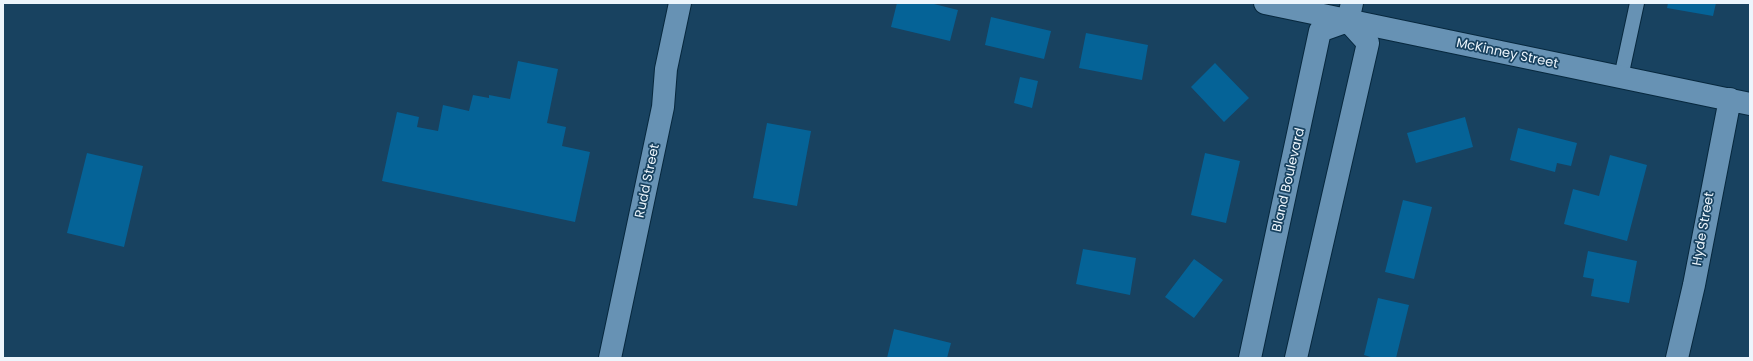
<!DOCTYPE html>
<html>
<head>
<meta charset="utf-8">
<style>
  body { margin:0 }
  #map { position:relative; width:1753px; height:361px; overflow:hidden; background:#184260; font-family:Poppins,sans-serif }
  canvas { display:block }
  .frame { position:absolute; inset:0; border:4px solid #ecf5fc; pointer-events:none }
</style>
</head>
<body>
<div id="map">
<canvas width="1753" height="361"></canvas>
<div class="frame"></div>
</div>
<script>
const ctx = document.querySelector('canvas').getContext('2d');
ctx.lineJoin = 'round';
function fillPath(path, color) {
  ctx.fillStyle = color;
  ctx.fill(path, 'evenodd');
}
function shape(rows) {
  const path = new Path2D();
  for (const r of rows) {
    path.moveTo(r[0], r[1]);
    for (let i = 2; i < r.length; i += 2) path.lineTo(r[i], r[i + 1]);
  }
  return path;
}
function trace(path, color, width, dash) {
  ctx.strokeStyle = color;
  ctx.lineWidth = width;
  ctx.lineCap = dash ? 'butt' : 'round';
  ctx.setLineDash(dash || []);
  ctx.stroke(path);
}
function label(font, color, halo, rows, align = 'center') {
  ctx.font = font + ' Poppins,sans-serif';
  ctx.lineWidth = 3.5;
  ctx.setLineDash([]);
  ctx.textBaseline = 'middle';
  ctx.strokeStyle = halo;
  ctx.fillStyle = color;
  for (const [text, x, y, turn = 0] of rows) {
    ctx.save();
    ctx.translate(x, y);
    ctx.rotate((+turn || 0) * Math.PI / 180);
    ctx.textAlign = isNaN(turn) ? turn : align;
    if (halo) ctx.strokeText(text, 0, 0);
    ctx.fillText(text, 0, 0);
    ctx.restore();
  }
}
fillPath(shape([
  [897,3,930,3,958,10,950,41,891,27],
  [1668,3,1716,3,1713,16,1667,8],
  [991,17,1051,31,1044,59,985,45],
  [1086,33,1148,45,1142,80,1079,68],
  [518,61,558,69,547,123,566,127,562,146,590,152,575,222,382,181,397,112,419,117,417,127,438,131,443,105,469,111,473,95,489,98,489,95,510,99],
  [1215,63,1249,98,1224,122,1191,87],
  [1020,77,1038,81,1032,108,1014,103],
  [1465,117,1473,147,1416,163,1407,133],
  [767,123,811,131,797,206,753,198],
  [1518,128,1577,143,1571,166,1557,163,1555,172,1510,160],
  [87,153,143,166,124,247,67,233],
  [1205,153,1240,161,1226,223,1191,215],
  [1610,155,1647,165,1627,241,1564,224,1573,189,1599,196],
  [1403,200,1432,207,1414,279,1385,272],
  [1083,249,1136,258,1130,295,1076,284],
  [1588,251,1637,261,1629,303,1591,296,1594,279,1583,277],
  [1194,259,1223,280,1194,318,1165,297],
  [1378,298,1409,305,1396,358,1374,358,1364,355],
  [894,329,951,343,947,358,887,358]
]), '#056397');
const service = shape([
  [1621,77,1637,3]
]);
const minor = shape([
  [1265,3,1750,104],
  [1348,21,1352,3],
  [610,358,663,107,666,69,680,3],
  [1250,358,1320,31,1348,21],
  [1296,358,1368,43,1348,21],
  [1677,358,1694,285,1730,99]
]);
trace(service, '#07283e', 16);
trace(minor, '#07283e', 24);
trace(service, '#6792b4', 14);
trace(minor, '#6792b4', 22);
label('13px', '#ecf5fc', '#184260', [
  ["McKinney Street",1507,54,12],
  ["Bland Boulevard",1289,180,-77],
  ["Rudd Street",648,181,-78],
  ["Hyde Street",1704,229,-80]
]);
</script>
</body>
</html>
